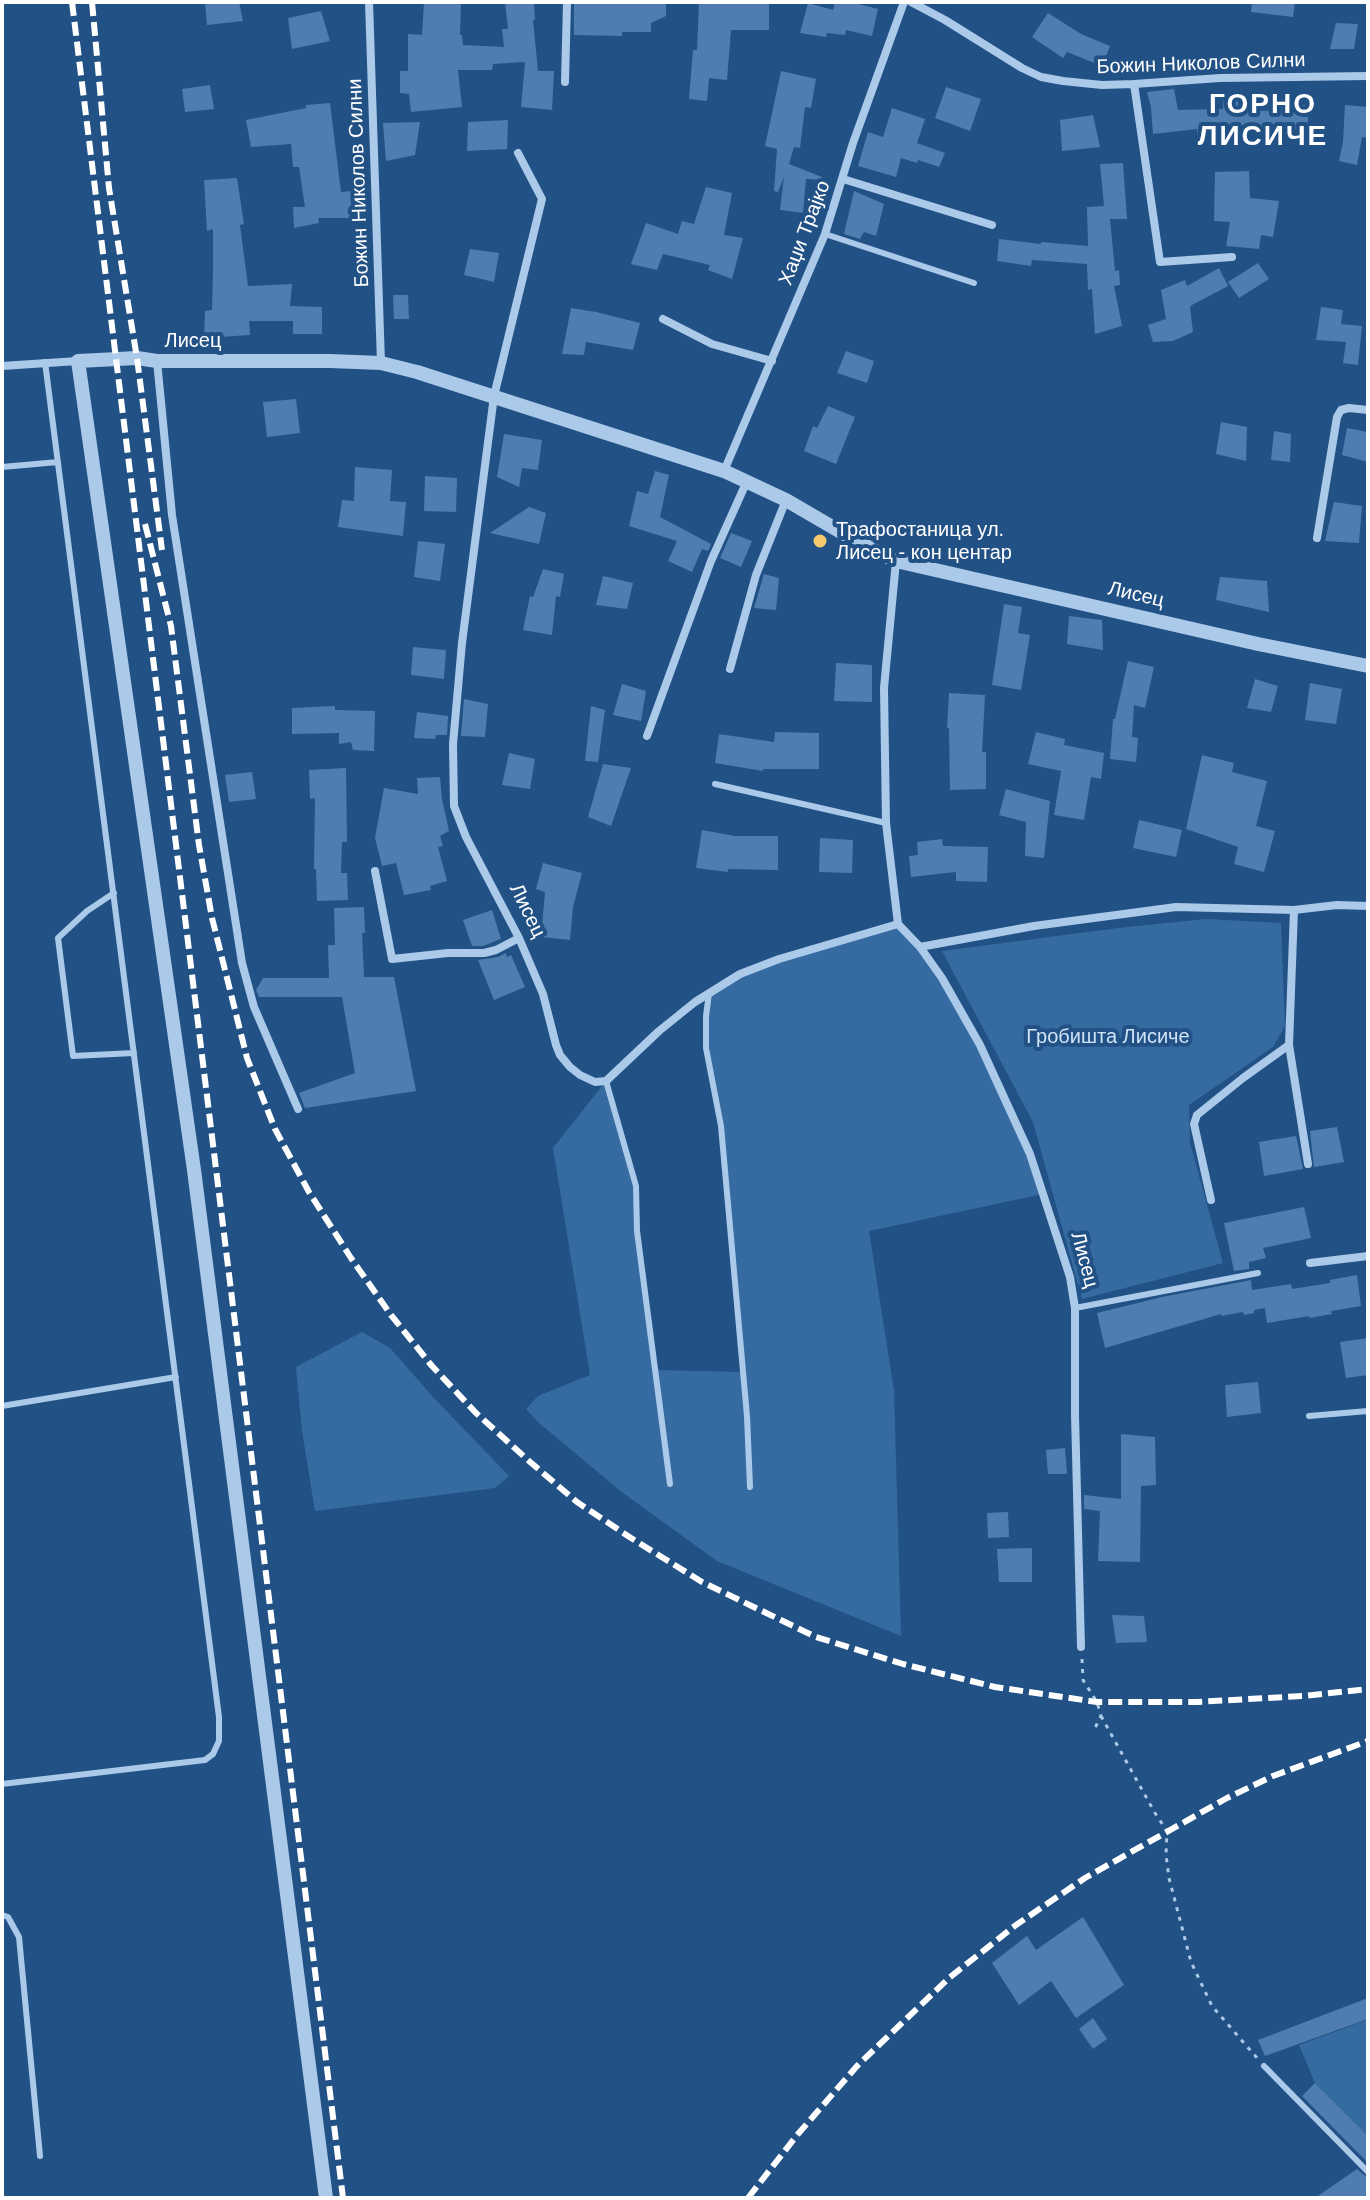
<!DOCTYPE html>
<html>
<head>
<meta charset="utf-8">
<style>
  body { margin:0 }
  #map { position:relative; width:1370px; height:2200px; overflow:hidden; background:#225185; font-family:Helvetica,sans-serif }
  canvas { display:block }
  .frame { position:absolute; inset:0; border:4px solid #fff; pointer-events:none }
</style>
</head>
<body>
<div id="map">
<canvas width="1370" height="2200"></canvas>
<div class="frame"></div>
</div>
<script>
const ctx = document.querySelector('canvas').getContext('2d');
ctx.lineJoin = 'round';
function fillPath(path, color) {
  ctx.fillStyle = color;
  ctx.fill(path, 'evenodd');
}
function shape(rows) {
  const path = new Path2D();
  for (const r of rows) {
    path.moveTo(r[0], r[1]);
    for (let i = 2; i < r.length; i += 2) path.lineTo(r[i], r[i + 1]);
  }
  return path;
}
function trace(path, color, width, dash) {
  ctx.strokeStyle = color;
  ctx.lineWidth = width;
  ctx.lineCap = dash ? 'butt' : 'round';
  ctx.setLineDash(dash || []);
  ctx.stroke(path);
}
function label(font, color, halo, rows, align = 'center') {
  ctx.font = font + ' Helvetica,sans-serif';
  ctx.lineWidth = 8;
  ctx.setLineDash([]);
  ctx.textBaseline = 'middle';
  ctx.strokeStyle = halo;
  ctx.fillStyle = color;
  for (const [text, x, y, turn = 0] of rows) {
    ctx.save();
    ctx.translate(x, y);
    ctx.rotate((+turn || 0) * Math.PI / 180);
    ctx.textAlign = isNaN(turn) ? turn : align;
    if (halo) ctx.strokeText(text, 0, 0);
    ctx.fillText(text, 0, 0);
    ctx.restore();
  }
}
fillPath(shape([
  [1206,919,1281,923,1285,1026,1273,1047,1189,1105,1190,1143,1223,1263,1082,1299,1033,1122,942,951,1118,928],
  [898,924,920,947,980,1045,1043,1194,869,1231,894,1391,901,1636,717,1561,623,1493,538,1422,526,1409,538,1396,590,1375,553,1148,606,1081,636,1186,638,1231,655,1370,742,1372,721,1126,708,1064,709,993,740,974],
  [362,1332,390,1348,433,1397,509,1476,495,1488,315,1511,302,1431,296,1367],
  [1367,2020,1368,2021,1367,2135,1315,2083,1299,2045]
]), '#366ba2');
fillPath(shape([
  [205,2,239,2,243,21,207,25],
  [424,2,461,2,460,35,462,35,463,45,504,47,502,29,508,29,505,2,534,2,535,20,533,20,538,71,554,71,552,110,521,107,525,62,493,64,492,70,458,70,462,107,411,112,409,94,400,93,400,71,408,71,408,34,422,35],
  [574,2,666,3,666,16,651,23,651,32,622,32,622,36,574,35],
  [699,2,769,2,769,30,731,30,727,80,709,78,707,101,689,99,693,50,697,50],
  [835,2,855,3,878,9,872,36,846,30,845,35,827,33,826,37,800,33,808,3,833,10],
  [1252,2,1295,2,1293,17,1251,12],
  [321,11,330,41,292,49,288,18],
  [1048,13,1081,34,1110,46,1102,66,1067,52,1063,58,1032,37],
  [1336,23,1358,24,1354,49,1330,49],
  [781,71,816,79,811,108,805,107,800,148,794,147,789,164,822,177,821,180,806,179,803,213,780,210,784,177,778,192,774,191,777,149,765,146],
  [210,85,214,109,185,112,182,89],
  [946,87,981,99,970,131,935,118],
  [1174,89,1178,110,1223,109,1223,101,1238,101,1238,110,1272,111,1272,103,1308,105,1308,130,1246,128,1246,134,1197,135,1197,129,1153,134,1151,107,1147,92],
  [330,103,341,192,352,191,354,218,318,218,319,223,294,228,293,207,305,207,299,167,293,167,291,144,251,147,246,120,306,108,306,105],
  [1345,105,1368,107,1368,138,1362,137,1357,165,1339,161,1343,142],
  [892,108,925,119,917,143,945,153,939,167,918,160,917,163,901,158,896,177,858,166,868,132,883,137],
  [1093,115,1100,147,1062,151,1060,120],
  [508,120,507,149,467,151,468,122],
  [420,122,415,155,386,161,383,123],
  [1123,163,1127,219,1110,219,1115,271,1119,270,1120,285,1114,286,1122,326,1095,334,1092,289,1088,290,1087,264,1032,260,1031,266,997,261,999,239,1041,244,1041,242,1088,246,1087,207,1104,206,1100,164],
  [1249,171,1250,198,1279,201,1273,237,1261,235,1259,249,1226,246,1230,222,1214,221,1215,172],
  [237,178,244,224,240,225,248,286,292,284,290,306,322,307,322,334,293,334,293,321,249,321,250,335,204,338,205,311,212,310,213,270,213,229,207,231,204,180],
  [706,187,732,193,724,235,743,238,732,279,708,270,710,265,663,254,657,270,631,264,646,223,678,234,682,221,694,224],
  [854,191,884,204,876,236,864,232,860,239,844,234],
  [470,249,499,253,494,282,464,275],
  [1258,263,1269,279,1239,298,1228,282],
  [1219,268,1228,286,1192,305,1190,307,1193,332,1173,341,1153,342,1148,325,1166,319,1161,290,1185,280,1187,286],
  [393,295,408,295,409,319,394,319],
  [1321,307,1343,310,1341,324,1362,326,1358,365,1343,363,1346,342,1316,340],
  [571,308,596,312,640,323,633,350,586,342,584,355,562,354],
  [846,351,874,361,867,383,837,373],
  [296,399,300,433,267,437,263,402],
  [828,406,855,417,836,464,804,451,813,426,817,428],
  [1221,422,1247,427,1246,461,1216,454],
  [1347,428,1368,432,1368,462,1342,455],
  [1274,431,1291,434,1290,462,1271,460],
  [504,434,542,440,538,470,522,468,519,487,497,477],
  [355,467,392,470,390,501,406,502,403,536,338,527,342,500,354,501],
  [655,471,669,475,660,517,711,544,708,551,702,549,692,572,668,561,677,541,629,526,637,491,648,494],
  [425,476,457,478,456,512,424,511],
  [1334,502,1362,506,1359,543,1325,541],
  [529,507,546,513,539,544,490,533],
  [731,533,752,541,741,567,720,558],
  [418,541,445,544,440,581,414,577],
  [543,569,564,574,560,597,556,596,552,635,523,630,530,596,533,597],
  [764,574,779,578,776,610,754,608],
  [603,576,633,583,627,609,596,605],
  [1220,577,1267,581,1269,612,1216,600],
  [1004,604,1022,607,1018,633,1030,635,1021,690,992,685],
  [1069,616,1102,620,1103,650,1067,644],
  [413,647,446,650,444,679,411,675],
  [1128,661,1154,667,1145,708,1134,705,1132,737,1138,738,1136,762,1110,759,1113,719,1115,719],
  [836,663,872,665,872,702,834,701],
  [1255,679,1278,686,1271,712,1247,708],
  [1310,683,1342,689,1336,724,1305,720],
  [622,684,646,691,641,721,613,715],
  [949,693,985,695,982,752,986,752,986,789,950,790,949,728,947,728],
  [464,699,488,704,485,737,461,736],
  [335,706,335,710,375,711,374,751,353,750,351,742,339,744,339,733,292,734,292,708],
  [591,706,605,710,598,762,585,761],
  [417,712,448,716,447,735,436,735,435,739,414,738],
  [775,732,819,733,819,769,763,769,763,771,715,763,719,734,774,742],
  [1036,732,1065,739,1064,745,1104,753,1101,779,1091,777,1084,820,1054,815,1061,771,1028,764],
  [509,753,535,759,530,789,502,785],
  [1202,755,1234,763,1232,772,1267,781,1256,826,1275,831,1264,872,1234,864,1238,847,1186,829],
  [603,764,631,768,611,826,588,817],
  [346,768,347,842,342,842,341,873,347,873,348,900,317,901,316,869,314,869,315,798,310,799,309,770],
  [252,772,256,799,229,802,225,775],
  [440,777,442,799,449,831,440,836,443,846,438,847,447,881,430,886,431,890,404,895,396,863,382,866,375,838,384,788,418,794,417,778],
  [1006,789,1050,801,1044,858,1025,856,1026,822,999,815],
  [1139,820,1182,830,1176,857,1133,848],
  [702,830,735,836,778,836,778,870,728,869,728,872,696,868],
  [820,838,853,840,852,873,819,872],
  [942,839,943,846,988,847,987,882,956,881,956,872,911,877,909,856,918,855,917,842],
  [543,863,582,873,573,907,570,940,541,937,545,892,536,889],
  [364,907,365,933,362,933,364,977,394,977,416,1091,305,1108,299,1093,355,1073,342,997,259,997,256,990,263,978,329,978,328,945,335,945,334,908],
  [492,910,501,939,483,946,472,946,463,920],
  [506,953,507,957,511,955,525,987,494,1000,478,960,498,957],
  [1337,1127,1344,1162,1314,1167,1310,1131],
  [1296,1136,1303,1169,1264,1176,1259,1142],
  [1304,1207,1311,1238,1263,1248,1266,1258,1249,1262,1249,1269,1234,1271,1224,1223],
  [1357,1275,1361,1306,1331,1311,1332,1314,1309,1318,1309,1316,1267,1323,1265,1308,1254,1310,1254,1313,1244,1315,1243,1312,1221,1316,1221,1314,1105,1348,1097,1313,1162,1297,1251,1280,1252,1290,1291,1284,1292,1289,1330,1283,1330,1280],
  [1368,1338,1368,1375,1346,1378,1340,1342],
  [1258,1382,1261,1413,1227,1417,1225,1385],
  [1121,1434,1155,1437,1156,1485,1141,1486,1140,1562,1098,1561,1100,1511,1084,1509,1084,1495,1121,1499],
  [1065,1448,1067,1474,1048,1474,1046,1450],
  [1008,1512,1009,1537,988,1538,987,1513],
  [1032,1548,1032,1582,999,1582,997,1549],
  [1112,1615,1144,1616,1147,1642,1116,1643],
  [1083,1917,1124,1985,1076,2018,1051,1981,1019,2005,992,1963,1027,1936,1036,1950],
  [1368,1998,1368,2019,1265,2056,1258,2040],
  [1093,2018,1107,2039,1093,2049,1079,2029],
  [1315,2083,1368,2136,1368,2163,1302,2096],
  [1357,2169,1368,2178,1368,2194,1362,2198,1315,2198]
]), '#4f7db0');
trace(shape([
  [1082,1659,1083,1680,1097,1702,1101,1716,1093,1732],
  [1101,1716,1155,1813,1167,1831,1166,1855,1169,1878,1191,1962,1212,2006,1257,2058]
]), '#abc9e9', 3, [4, 6]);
trace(shape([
  [825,234,974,283],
  [2,467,58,462],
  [715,784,886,823],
  [114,893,87,911,58,938,73,1056,134,1053],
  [709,993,706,1016,706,1048,721,1126,747,1416,750,1487],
  [606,1081,636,1186,637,1231,670,1484],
  [1075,1308,1258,1273],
  [2,1406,176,1377],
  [1309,1416,1368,1411],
  [2,1784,205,1760,213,1754,219,1741,219,1717,45,362],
  [2,1915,8,1917,19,1937,40,2156],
  [1264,2066,1368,2172]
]), '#abc9e9', 6);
trace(shape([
  [369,2,381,363],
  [911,2,945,20,1022,68,1041,77,1063,81,1102,85,1134,84,1220,78,1368,76],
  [565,82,567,2],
  [1134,84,1160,262,1232,257],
  [518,153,542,199,494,396,462,643,453,744,454,806,466,837,519,938,543,994,556,1045,560,1055,570,1067,580,1075,595,1082,606,1081,659,1031,695,1002,740,974,779,959,898,924],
  [843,179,992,225],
  [663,319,712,344,772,361],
  [157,361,172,515,242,963,254,1007,298,1109],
  [2,366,78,361],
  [724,471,825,234,853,143,904,2],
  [1317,538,1337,417,1341,410,1349,408,1368,410],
  [896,561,884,688,886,823,898,924,920,947,942,978,980,1045,1030,1154,1070,1277,1075,1308,1075,1415,1081,1647],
  [730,669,756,575,786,500],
  [647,736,711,561,747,481],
  [375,871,392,959,448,953,484,953,496,950,519,938],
  [1294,910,1289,1045,1308,1164],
  [920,947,1034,926,1176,907,1294,910,1337,905,1368,906],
  [1211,1200,1194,1124,1197,1115,1243,1078,1289,1045],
  [1310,1263,1368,1256]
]), '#abc9e9', 8);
trace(shape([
  [326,2198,194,1170,78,361,137,358,157,361,330,361,381,363,417,372,724,471,786,500,858,542,896,561,1258,644,1368,666]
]), '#abc9e9', 14);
trace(shape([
  [72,2,343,2198],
  [92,2,109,188,137,358,162,550],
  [145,524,171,626,199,845,212,918,247,1058,275,1129,309,1192,351,1258,391,1315,432,1366,476,1413,529,1461,577,1502,631,1538,702,1582,816,1637,903,1664,995,1687,1097,1702,1197,1702,1303,1696,1368,1689],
  [748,2198,798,2134,857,2066,949,1978,1016,1925,1085,1878,1227,1798,1273,1776,1368,1741]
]), '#fff', 6, [14, 6]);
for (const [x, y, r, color] of [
  [820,541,8,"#f5c96d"]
]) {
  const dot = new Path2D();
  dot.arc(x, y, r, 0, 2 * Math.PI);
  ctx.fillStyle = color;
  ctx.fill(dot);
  trace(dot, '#225185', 3);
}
label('20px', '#fff', '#225185', [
  ["Божин Николов Силни",1201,64,-2],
  ["Божин Николов Силни",359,183,-92],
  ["Хаџи Трајко",805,233,-69],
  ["Лисец",193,341],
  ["Лисец",1136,595,13],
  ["Лисец",527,911,64],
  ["Лисец",1084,1260,75]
]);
label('20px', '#fff', '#225185', [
  ["Трафостаница ул.",836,530],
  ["Лисец - кон центар",836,553]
], 'left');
label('20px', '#cfe3f7', '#225185', [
  ["Гробишта Лисиче",1108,1037]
]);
ctx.letterSpacing = '2px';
label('bold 28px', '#fff', '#225185', [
  ["ГОРНО",1263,105],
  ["ЛИСИЧЕ",1263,137]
]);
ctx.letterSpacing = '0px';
</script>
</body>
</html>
